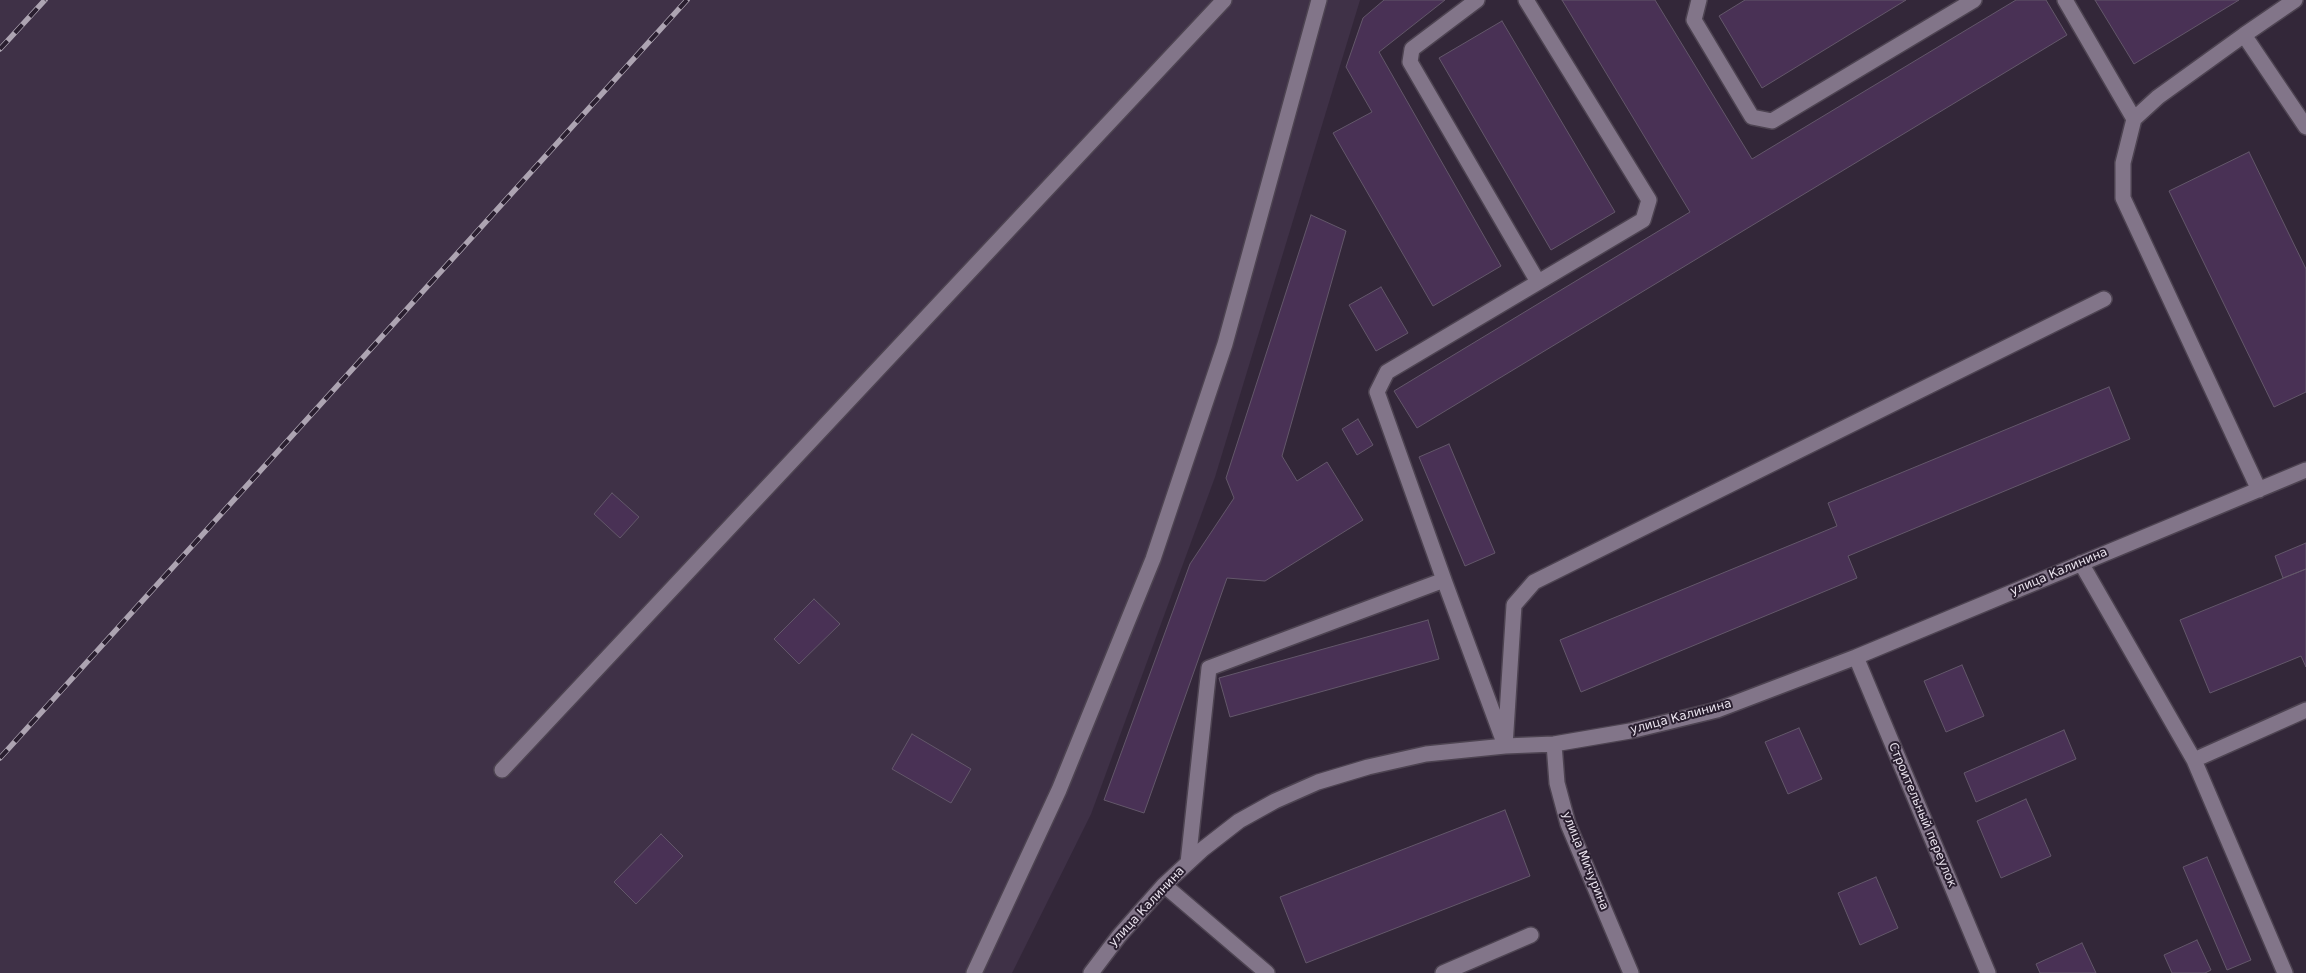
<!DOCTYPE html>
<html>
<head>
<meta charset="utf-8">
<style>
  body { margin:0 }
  canvas { display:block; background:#332739 }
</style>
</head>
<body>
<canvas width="2306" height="973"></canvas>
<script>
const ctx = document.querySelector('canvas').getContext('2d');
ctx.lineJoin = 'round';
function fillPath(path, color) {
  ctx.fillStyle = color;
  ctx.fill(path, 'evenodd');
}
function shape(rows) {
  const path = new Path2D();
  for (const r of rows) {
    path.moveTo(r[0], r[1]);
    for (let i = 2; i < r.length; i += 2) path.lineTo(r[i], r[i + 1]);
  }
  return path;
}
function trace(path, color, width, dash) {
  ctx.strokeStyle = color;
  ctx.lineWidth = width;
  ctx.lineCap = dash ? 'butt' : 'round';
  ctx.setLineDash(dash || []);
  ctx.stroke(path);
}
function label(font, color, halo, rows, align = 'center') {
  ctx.font = font + ' "DejaVu Sans",sans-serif';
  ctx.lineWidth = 4;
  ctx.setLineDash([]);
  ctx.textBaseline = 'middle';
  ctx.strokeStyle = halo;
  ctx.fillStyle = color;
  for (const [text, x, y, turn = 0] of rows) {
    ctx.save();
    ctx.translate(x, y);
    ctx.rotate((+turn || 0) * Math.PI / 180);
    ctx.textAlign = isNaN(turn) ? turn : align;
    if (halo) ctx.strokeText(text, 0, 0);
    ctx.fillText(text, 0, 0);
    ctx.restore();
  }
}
fillPath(shape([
  [0,0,1360,0,1215,477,1091,814,1012,973,0,973]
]), '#3f3147');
const building = shape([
  [1384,0,1445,0,1379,52,1501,266,1433,306,1333,133,1372,112,1346,67,1363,18,1384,0],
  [1562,0,1655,0,1752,159,2016,0,2046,0,2067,35,1417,428,1394,391,1690,212,1562,0],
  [1745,0,1906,0,1762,88,1719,16,1745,0],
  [2095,0,2239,0,2134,64,2095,0],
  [1502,21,1615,212,1551,250,1439,58,1502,21],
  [2249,152,2306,269,2306,392,2274,407,2169,191,2249,152],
  [1311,215,1346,231,1282,456,1297,481,1327,462,1363,520,1265,581,1227,578,1144,813,1104,800,1190,564,1234,498,1226,478,1311,215],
  [1381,287,1408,333,1376,351,1349,305,1381,287],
  [2109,387,2130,439,1848,556,1857,578,1581,692,1560,640,1837,526,1828,503,2109,387],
  [1358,419,1373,445,1357,455,1342,429,1358,419],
  [1449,444,1495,553,1465,566,1419,457,1449,444],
  [612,493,639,517,620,538,594,514,612,493],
  [2306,543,2306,569,2283,578,2275,556,2306,543],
  [2306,569,2306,667,2301,656,2210,693,2180,620,2306,569],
  [814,599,840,624,799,664,774,639,814,599],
  [1428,620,1439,659,1230,717,1219,678,1428,620],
  [1962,665,1984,716,1946,732,1924,681,1962,665],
  [1799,728,1822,779,1788,794,1765,742,1799,728],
  [2064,730,2076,759,1976,802,1964,773,2064,730],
  [912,734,971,769,951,803,892,769,912,734],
  [2026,799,2051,856,2001,878,1977,821,2026,799],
  [1505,810,1530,876,1306,963,1280,897,1505,810],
  [661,834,683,856,636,904,614,882,661,834],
  [2207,857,2251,960,2227,970,2183,867,2207,857],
  [1876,877,1898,928,1860,945,1838,893,1876,877],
  [2197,940,2211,970,2205,973,2172,973,2164,955,2197,940],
  [2082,943,2096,973,2040,973,2036,964,2082,943]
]);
fillPath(building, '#493155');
trace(building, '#63576a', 1);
const minor = shape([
  [1477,0,1412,49,1410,62,1538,282],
  [1699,0,1694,20,1752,117,1772,121,1974,0],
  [2065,0,2134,119],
  [2295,0,2244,35,2306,127],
  [2244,35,2158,97,2134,119,2123,163,2123,198,2259,490],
  [2081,563,2194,760,2285,973],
  [1444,580,1377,392,1387,372,1643,220,1649,200,1526,0],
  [1856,657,1988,973],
  [1554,744,1557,783,1568,824,1631,973],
  [1505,746,1514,605,1534,582,2104,299],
  [2194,760,2306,710],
  [502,770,1224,0],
  [1188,863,1209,668,1444,580,1503,740],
  [1164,885,1267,973],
  [974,973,1059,790,1153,559,1225,344,1319,0],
  [1091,973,1119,936,1164,885,1203,849,1239,821,1275,801,1318,782,1368,767,1426,754,1505,746,1554,744,1630,731,1717,710,1856,657,2306,470],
  [1443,973,1531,935]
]);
trace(minor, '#4d4351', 18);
trace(minor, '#827589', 15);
const rail = shape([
  [0,49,45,0],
  [0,758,687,0]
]);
trace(rail, '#ada4b2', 5.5);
trace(rail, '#291e2f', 4, [11]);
label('12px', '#eae3ee', '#291e2f', [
  ["улица Калинина",2059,572,-23],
  ["улица Калинина",1681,717,-15],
  ["Строительный переулок",1922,815,67],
  ["улица Мичурина",1585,861,68],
  ["улица Калинина",1147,907,-47]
]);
</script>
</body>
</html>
